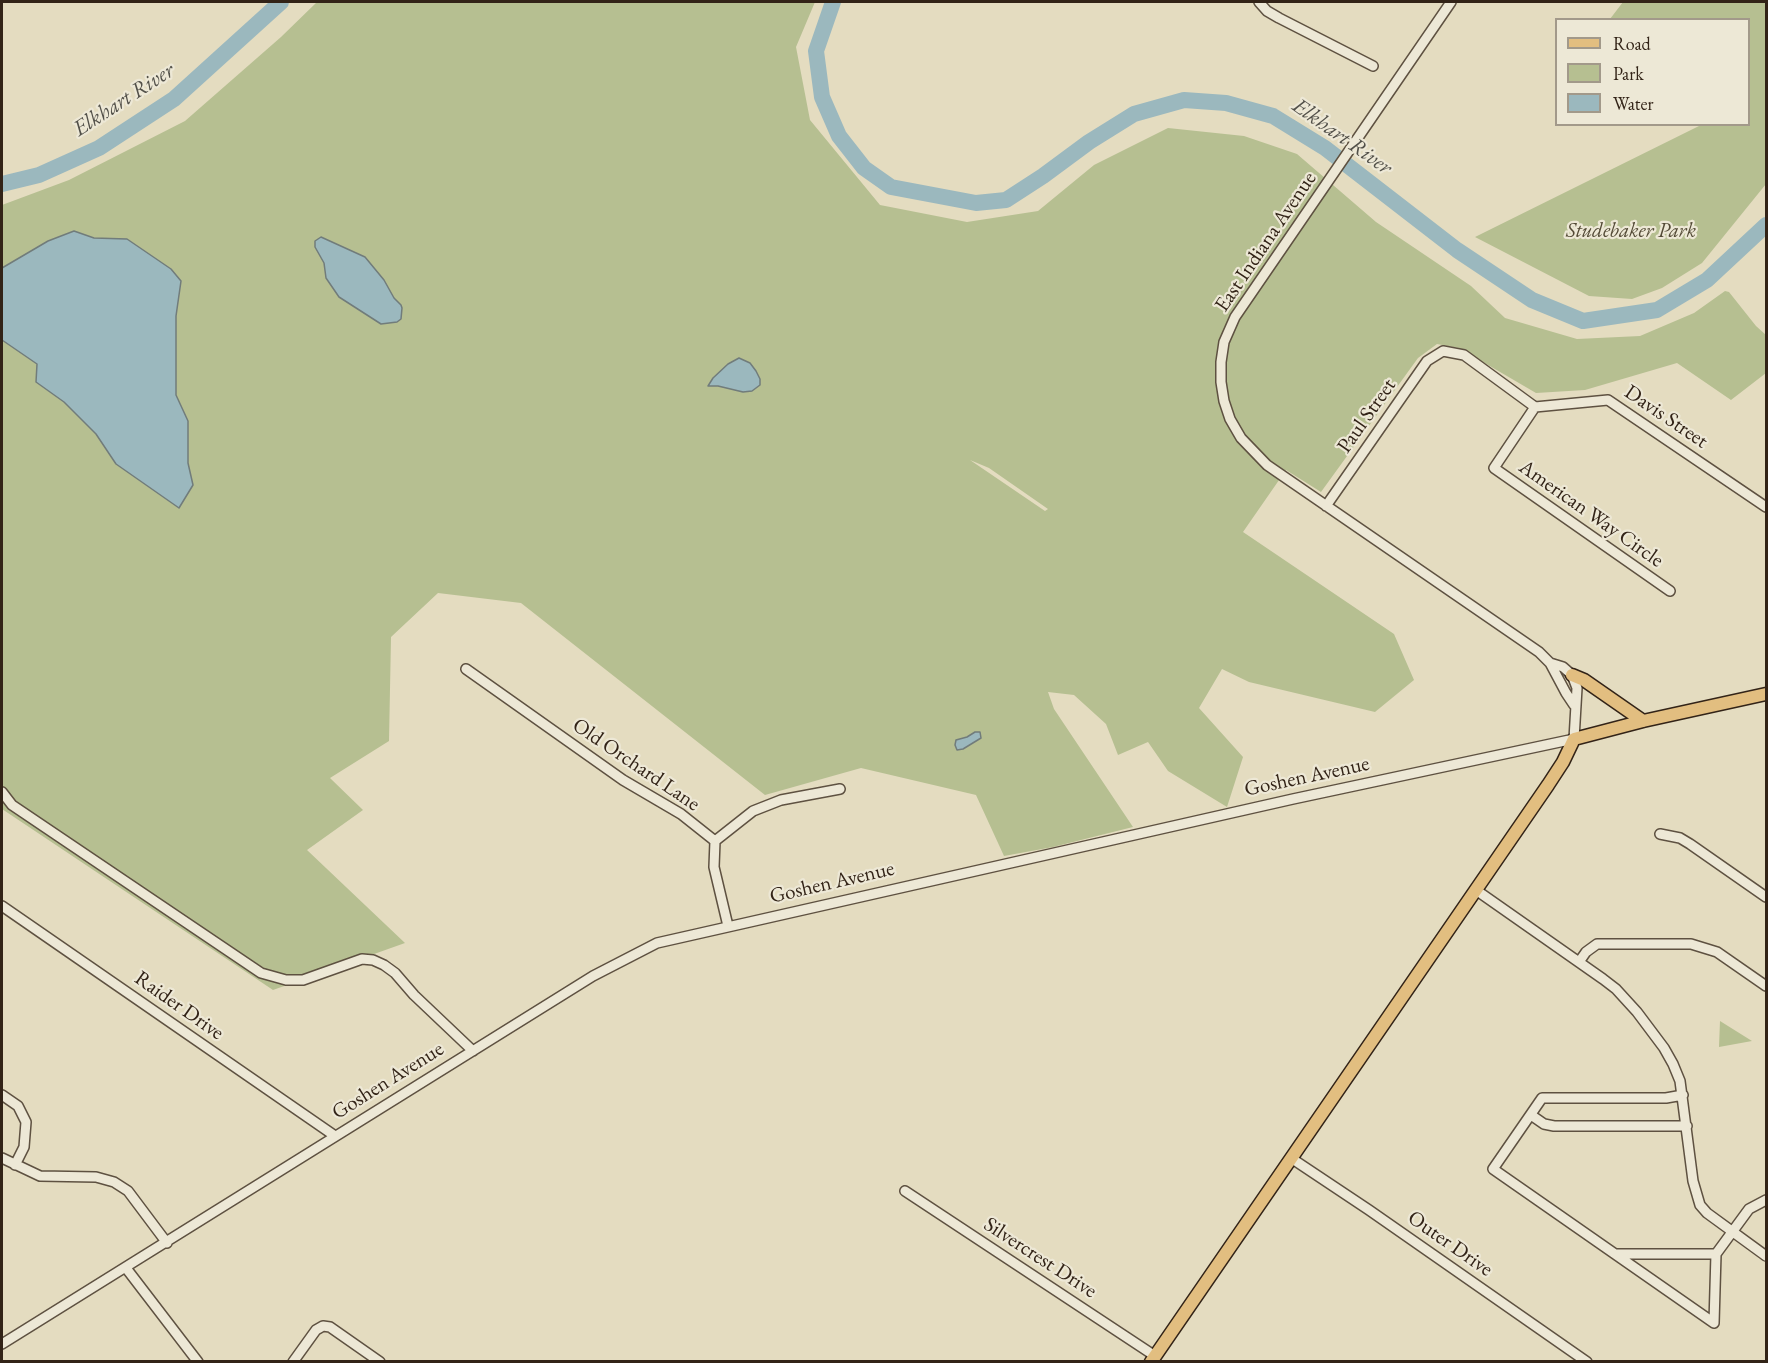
<!DOCTYPE html>
<html>
<head>
<meta charset="utf-8">
<style>
  body { margin:0 }
  #map { position:relative; width:1768px; height:1363px; overflow:hidden; background:#e4dcc0; font-family:"EB Garamond",serif }
  canvas { display:block }
  .frame { position:absolute; inset:0; border:3px solid #322317; pointer-events:none }
  .legend { position:absolute; left:1555px; top:18px; width:195px; height:108px; box-sizing:border-box; background:#ede8d6; border:2px solid #a2998a; margin:0; padding:8px 10px; list-style:none; font-size:18px; color:#322317 }
  .legend li { display:flex; align-items:center; gap:12px; height:30px }
  .legend b { width:30px; border:2px solid #a2998a }
</style>
</head>
<body>
<div id="map">
<canvas width="1768" height="1363"></canvas>
<div class="frame"></div>
<ul class="legend">
<li><b style="height:8px;background:#e2be80"></b>Road</li>
<li><b style="height:16px;background:#b6bf91"></b>Park</li>
<li><b style="height:16px;background:#9bb8be"></b>Water</li>
</ul>
</div>
<script>
const ctx = document.querySelector('canvas').getContext('2d');
ctx.lineJoin = 'round';
function fillPath(path, color) {
  ctx.fillStyle = color;
  ctx.fill(path, 'evenodd');
}
function shape(rows) {
  const path = new Path2D();
  for (const r of rows) {
    path.moveTo(r[0], r[1]);
    for (let i = 2; i < r.length; i += 2) path.lineTo(r[i], r[i + 1]);
  }
  return path;
}
function trace(path, color, width, dash) {
  ctx.strokeStyle = color;
  ctx.lineWidth = width;
  ctx.lineCap = dash ? 'butt' : 'round';
  ctx.setLineDash(dash || []);
  ctx.stroke(path);
}
function label(font, color, halo, rows, align = 'center') {
  ctx.font = font + ' "EB Garamond",serif';
  ctx.lineWidth = 4.5;
  ctx.setLineDash([]);
  ctx.textBaseline = 'middle';
  ctx.strokeStyle = halo;
  ctx.fillStyle = color;
  for (const [text, x, y, turn = 0] of rows) {
    ctx.save();
    ctx.translate(x, y);
    ctx.rotate((+turn || 0) * Math.PI / 180);
    ctx.textAlign = isNaN(turn) ? turn : align;
    if (halo) ctx.strokeText(text, 0, 0);
    ctx.fillText(text, 0, 0);
    ctx.restore();
  }
}
fillPath(shape([
  [317,2,815,2,796,47,810,120,880,205,967,222,1038,211,1094,165,1168,128,1244,136,1297,154,1376,222,1471,286,1505,318,1577,339,1640,336,1694,313,1725,291,1729,292,1756,326,1766,335,1766,373,1731,400,1677,363,1585,390,1536,393,1459,348,1437,344,1418,358,1321,492,1286,470,1243,532,1394,634,1414,680,1375,712,1249,682,1222,669,1199,708,1243,757,1227,807,1168,771,1148,742,1118,755,1106,724,1074,695,1048,692,1054,709,1133,827,1053,847,1004,856,976,795,861,768,765,795,521,603,438,593,391,637,389,741,330,778,363,810,307,850,405,943,273,990,2,809,2,205,69,180,185,121,281,37],
  [970,460,989,468,1048,509,1045,511],
  [1623,2,1766,2,1766,184,1702,263,1662,288,1632,299,1589,296,1475,237,1701,125,1748,124,1748,20,1610,19],
  [1720,1021,1752,1041,1719,1047]
]), '#b6bf91');
const water = shape([
  [74,231,94,238,127,239,171,269,181,281,176,316,176,395,188,421,188,463,193,485,179,508,116,464,96,434,64,402,36,382,37,364,2,340,2,268,48,241,74,231],
  [321,237,365,257,384,280,394,298,401,305,402,308,401,319,397,322,381,324,339,297,326,278,324,263,315,247,315,241,321,237],
  [739,358,750,363,756,371,760,379,760,385,752,391,743,392,718,386,708,386,713,378,728,364,739,358],
  [975,732,980,732,981,738,963,749,957,750,955,745,956,740,967,737,975,732]
]);
fillPath(water, '#9bb8be');
trace(water, '#717c7b', 1.5);
trace(shape([
  [833,2,816,51,822,97,839,136,864,168,891,187,976,203,1006,200,1043,176,1089,142,1134,114,1184,100,1226,103,1273,116,1325,148,1457,250,1532,300,1583,321,1657,310,1707,280,1766,225],
  [2,184,39,175,99,148,174,99,281,2]
]), '#9bb8be', 16);
const minor = shape([
  [1259,2,1267,11,1279,18,1373,66],
  [1451,2,1235,317,1224,342,1221,362,1221,382,1224,401,1230,419,1241,438,1267,465,1539,652,1550,663,1566,693,1574,705],
  [1535,407,1494,468,1670,591],
  [1326,506,1427,361,1443,351,1464,355,1535,407,1608,400,1766,507],
  [466,669,623,780,681,814,715,841,714,867,728,926],
  [2,792,12,805,261,973,286,980,303,980,362,959,373,960,384,965,395,973,414,995,473,1051],
  [1660,834,1680,838,1690,844,1766,897],
  [715,841,753,811,781,800,840,789],
  [1476,890,1603,979,1616,989,1637,1012,1664,1048,1673,1064,1680,1081,1693,1181,1700,1205,1707,1213,1766,1256],
  [2,906,335,1136],
  [1579,962,1586,952,1597,944,1691,944,1717,952,1766,986],
  [2,1095,18,1106,26,1122,24,1147,15,1165],
  [1683,1095,1666,1098,1542,1098,1493,1169,1714,1323,1716,1254],
  [1531,1115,1544,1124,1554,1126,1687,1126],
  [2,1158,40,1176,96,1177,114,1182,128,1191,167,1243],
  [1291,1158,1369,1210,1587,1362],
  [905,1191,1155,1356],
  [1615,1254,1716,1254,1749,1209,1766,1200],
  [126,1268,198,1362],
  [2,1344,593,976,657,943,1293,799,1574,739,1577,688,1572,675,1563,667,1550,663],
  [293,1362,316,1330,323,1326,330,1327,380,1362]
]);
const major = shape([
  [1572,675,1584,680,1643,721],
  [1151,1362,1548,785,1563,762,1574,739,1643,721,1766,694]
]);
trace(minor, '#5e5141', 12);
trace(major, '#322317', 15);
trace(minor, '#ede8d6', 9);
trace(major, '#e2be80', 12);
label('italic 21px', '#534a36', '#ede8d6', [
  ["Studebaker Park",1631,231]
]);
label('21px', '#322317', '#ede8d6', [
  ["East Indiana Avenue",1266,242,-56],
  ["Paul Street",1367,416,-55],
  ["Davis Street",1666,417,34],
  ["American Way Circle",1591,514,35],
  ["Old Orchard Lane",636,765,34],
  ["Goshen Avenue",1307,777,-12],
  ["Goshen Avenue",832,883,-13],
  ["Raider Drive",179,1006,35],
  ["Goshen Avenue",388,1081,-32],
  ["Outer Drive",1450,1244,35],
  ["Silvercrest Drive",1040,1258,33]
]);
label('italic 22px', '#525049', '#ede8d6', [
  ["Elkhart River",124,100,-33],
  ["Elkhart River",1342,137,35]
]);
</script>
</body>
</html>
